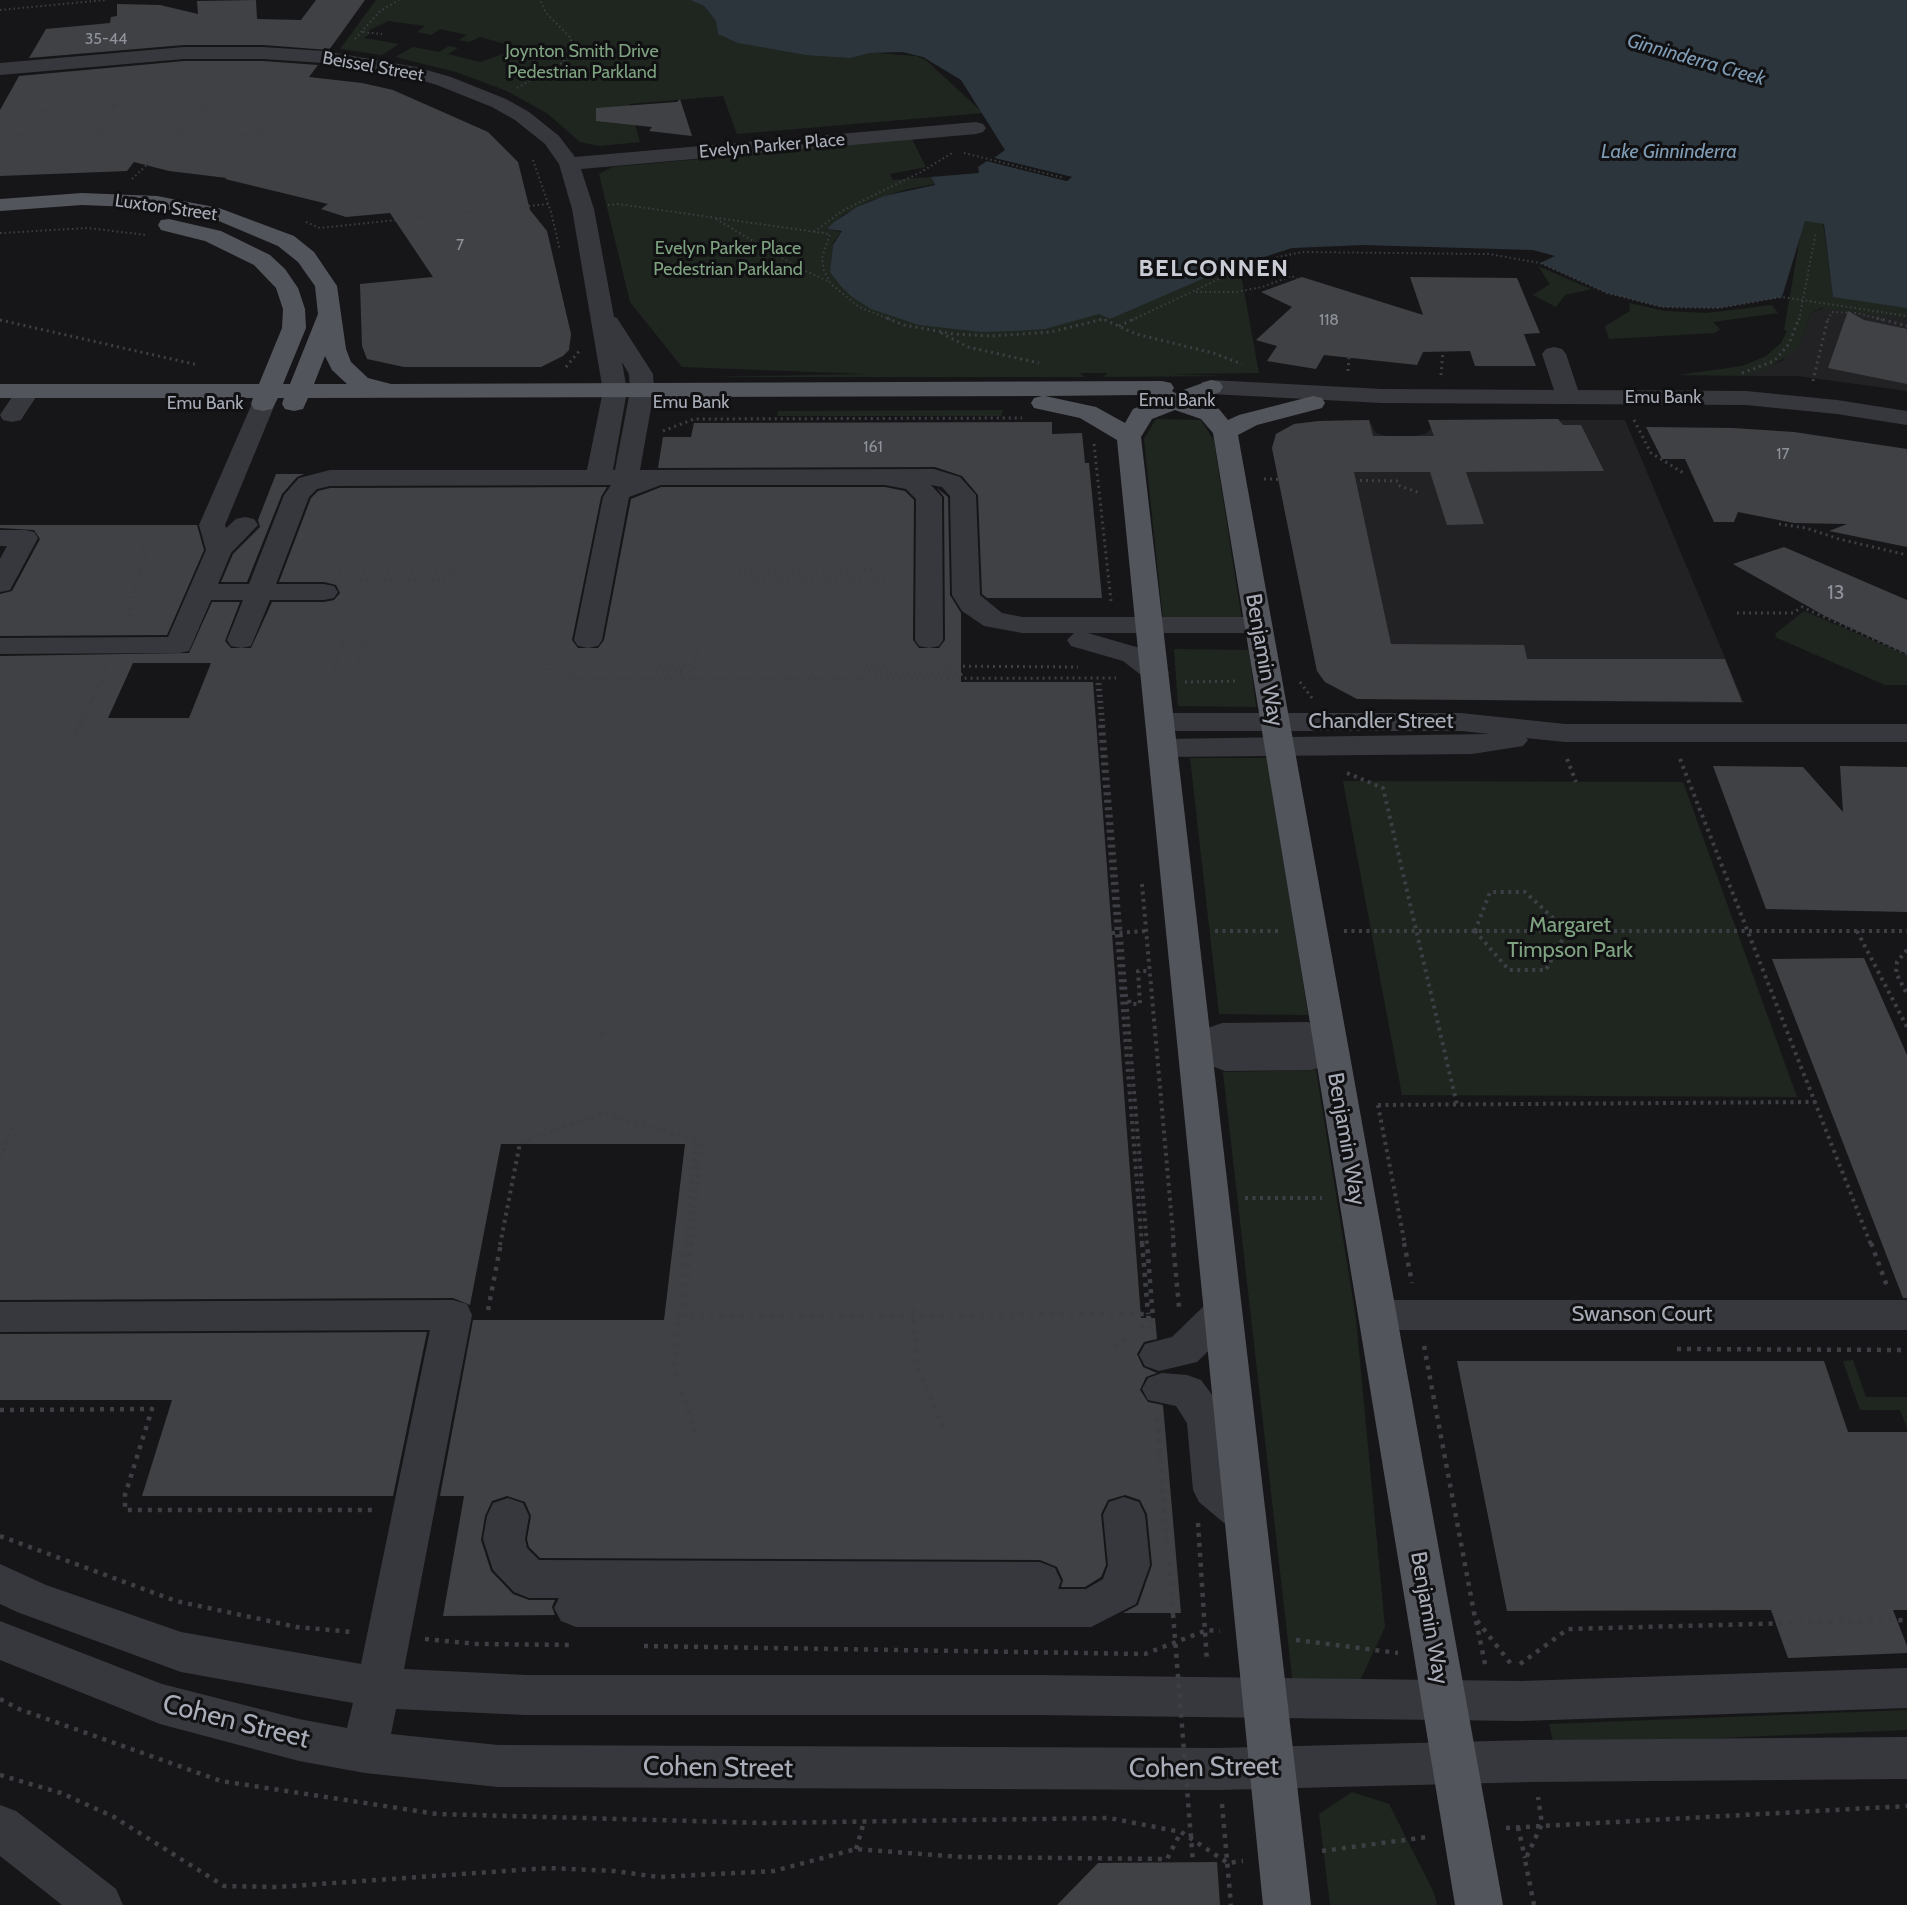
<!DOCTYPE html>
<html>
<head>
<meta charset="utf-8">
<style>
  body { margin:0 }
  canvas { display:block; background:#161618 }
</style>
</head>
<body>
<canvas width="1907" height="1905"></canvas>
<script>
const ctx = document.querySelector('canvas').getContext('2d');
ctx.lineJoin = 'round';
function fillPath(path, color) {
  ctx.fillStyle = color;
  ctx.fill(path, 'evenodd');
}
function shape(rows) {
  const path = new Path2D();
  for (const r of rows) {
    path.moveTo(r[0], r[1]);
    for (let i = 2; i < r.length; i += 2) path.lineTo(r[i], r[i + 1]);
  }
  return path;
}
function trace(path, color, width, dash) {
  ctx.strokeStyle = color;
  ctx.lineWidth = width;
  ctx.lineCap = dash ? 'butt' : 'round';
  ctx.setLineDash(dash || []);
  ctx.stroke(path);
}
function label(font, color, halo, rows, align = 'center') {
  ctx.font = font + ' Cabin,sans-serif';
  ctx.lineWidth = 6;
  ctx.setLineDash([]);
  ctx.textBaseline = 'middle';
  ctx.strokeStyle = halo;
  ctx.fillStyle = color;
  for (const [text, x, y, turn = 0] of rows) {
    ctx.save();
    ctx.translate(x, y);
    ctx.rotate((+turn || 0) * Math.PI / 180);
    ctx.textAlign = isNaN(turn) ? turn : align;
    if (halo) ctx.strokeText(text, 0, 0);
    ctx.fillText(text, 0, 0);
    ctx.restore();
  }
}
fillPath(shape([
  [1826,307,1907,319,1907,391,1798,376,1747,376,1782,361,1801,341,1810,314],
  [1369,420,1376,433,1386,436,1416,436,1427,433,1431,428,1428,420,1625,420,1744,703,1357,699,1325,682,1317,671,1272,448,1276,434,1294,424,1319,421]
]), '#222225');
fillPath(shape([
  [376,0,690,0,704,6,716,21,719,34,751,44,917,56,927,61,983,113,737,134,723,96,629,104,640,142,599,146,580,142,548,114,507,91,456,72,395,57,413,47,439,52,449,46,458,48,448,54,480,62,506,53,503,51,512,46,480,37,470,42,459,40,467,35,440,29,431,35,417,32,425,26,388,21,366,32,371,33,364,38,399,44,382,55,340,49],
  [911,137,926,167,890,174,893,180,931,177,934,184,904,190,870,201,843,215,827,229,841,232,833,243,831,267,1202,276,1239,264,1259,373,1171,374,1224,376,1104,377,1107,373,1080,373,1084,377,705,377,867,374,682,367,630,302,599,174,612,167,779,152,779,149],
  [1803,220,1823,222,1833,296,1907,307,1907,319,1821,308,1810,314,1801,341,1794,352,1766,369,1747,376,1678,375,1742,366,1766,356,1781,343,1787,331,1784,330],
  [1538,266,1579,284,1592,289,1565,295,1556,307,1533,295,1550,284],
  [1629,303,1665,311,1707,313,1772,305,1778,313,1713,322,1720,329,1715,333,1609,339,1605,326,1630,311],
  [1003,410,1001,416,777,416,778,411],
  [1156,419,1201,420,1214,441,1242,621,1163,620,1144,439],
  [1804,611,1907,655,1907,685,1885,685,1777,638,1775,634],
  [1174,649,1249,650,1256,707,1178,706],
  [1190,758,1268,758,1308,1015,1219,1014],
  [1343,781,1683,782,1797,1097,1402,1095],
  [1316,1070,1356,1319,1385,1627,1357,1687,1293,1685,1223,1072],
  [1853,1360,1866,1397,1907,1397,1907,1428,1900,1410,1860,1410,1843,1361],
  [1907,1710,1907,1730,1554,1745,1549,1724],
  [1352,1792,1389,1804,1434,1893,1437,1905,1330,1905,1319,1814]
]), '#1e261f');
fillPath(shape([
  [690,0,1907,0,1907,308,1833,297,1824,224,1805,221,1782,297,1719,308,1662,307,1607,293,1540,263,1555,256,1533,250,1363,245,1292,248,1223,270,1110,319,1099,314,1045,329,1015,331,981,332,919,325,871,309,852,297,840,285,830,272,833,245,842,231,827,229,834,222,857,207,884,196,935,185,931,177,979,173,978,167,987,161,1067,181,1071,177,994,158,1005,150,961,80,923,57,902,52,870,53,850,58,806,55,738,43,718,34,716,21,704,6]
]), '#2c353c');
fillPath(shape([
  [994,158,1072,177,1067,181,987,161]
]), '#161618');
fillPath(shape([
  [256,0,257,19,301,20,316,0,365,0,329,50,263,45,184,45,29,58,46,29,110,23,111,17,117,16,117,4,160,5,198,14,197,1],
  [184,61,263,61,318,65,309,77,362,83,393,90,488,132,518,162,530,210,547,231,571,334,569,350,563,356,541,367,404,367,367,359,362,346,360,284,433,277,390,213,346,217,321,209,328,204,225,179,227,178,169,171,134,162,127,171,0,176,0,110,19,76],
  [680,99,692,136,649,131,652,127,596,121,596,108,677,102],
  [1302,277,1423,315,1410,277,1517,278,1540,333,1524,334,1536,366,1475,366,1470,351,1423,352,1417,365,1324,355,1316,369,1267,361,1277,346,1256,340,1292,307,1261,292],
  [1848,311,1864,320,1907,329,1907,384,1828,368],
  [1558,419,1563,425,1581,425,1604,471,1466,472,1484,524,1447,525,1430,472,1354,472,1391,644,1524,645,1527,659,1725,659,1742,702,1357,699,1325,682,1317,671,1272,448,1276,434,1294,424,1319,421,1369,420,1373,436,1434,436,1428,420],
  [1052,422,1052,434,1082,433,1085,463,1089,463,1102,598,987,598,982,594,978,495,962,476,935,467,658,468,663,437,691,437,694,423],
  [1646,427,1733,428,1794,432,1907,449,1907,547,1829,531,1847,524,1794,523,1738,512,1734,522,1714,522,1685,459,1662,459],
  [276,474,304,474,297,477,282,494,247,582,221,582,233,554,260,527,258,520],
  [607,487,601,497,572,640,578,648,598,648,604,640,631,499,661,487,885,487,905,491,914,500,913,640,919,648,939,648,945,640,944,497,937,488,948,497,950,595,961,613,961,682,1093,682,1141,1318,1155,1318,1157,1339,1144,1342,1137,1354,1143,1367,1157,1373,1146,1377,1140,1390,1148,1402,1163,1405,1181,1613,1123,1613,1138,1605,1152,1565,1147,1514,1140,1500,1125,1495,1108,1500,1101,1514,1106,1565,1101,1577,1085,1587,1061,1587,1063,1580,1057,1567,1040,1560,540,1558,529,1547,527,1539,531,1516,525,1502,507,1496,492,1501,485,1516,481,1540,491,1571,513,1594,529,1600,555,1600,552,1607,555,1615,443,1616,464,1496,440,1496,473,1320,664,1320,685,1144,501,1144,470,1305,453,1298,0,1300,0,656,189,653,212,602,240,602,225,641,231,648,251,648,272,602,324,602,334,600,340,593,336,585,324,582,279,582,311,498,318,491,330,488],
  [133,663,211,663,189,718,108,718],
  [0,525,197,525,204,550,167,635,0,636,0,594,12,591,40,539,34,530,0,528],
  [1784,547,1907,600,1907,654,1825,616,1733,564],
  [1713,766,1803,767,1843,812,1840,766,1907,767,1907,912,1766,909],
  [1864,958,1907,1055,1907,1298,1903,1298,1772,959],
  [427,1332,393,1496,142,1496,172,1400,0,1400,0,1334],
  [1457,1361,1824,1361,1848,1432,1907,1432,1907,1610,1893,1610,1907,1646,1907,1653,1788,1658,1771,1610,1507,1611],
  [1217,1862,1220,1905,1057,1905,1098,1863]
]), '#404145');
trace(shape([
  [0,10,105,0],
  [363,32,382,34],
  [355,39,380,11,399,0],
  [517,88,562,63,571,51,571,38,546,13,540,0],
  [0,114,153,102,210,104],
  [201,130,321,143,384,162,415,149],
  [99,134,117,101],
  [256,135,292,105],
  [0,139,2,136,27,134,30,131,182,131],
  [332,146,371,126],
  [964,153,1064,178],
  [533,160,551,212,560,250],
  [132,179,239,77],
  [608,205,618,204,830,234,822,258,824,271,831,284,859,307,891,320],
  [716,219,799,268,830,282],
  [306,222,320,228,548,204],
  [814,232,842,211,921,172,952,153],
  [0,233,88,228,146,235],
  [1196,292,1236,292,1262,287,1292,276,1297,279],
  [1100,320,1105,320],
  [1132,320,1217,280,1274,258,1302,252,1489,254,1540,263,1607,293,1662,307,1719,308,1782,297,1907,316],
  [1799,320,1816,232],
  [1828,320,1832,312,1857,313,1883,320]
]), '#3d3f44', 2, [1.5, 3]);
trace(shape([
  [887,318,904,325,954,334,991,336,1051,332,1103,319,1136,334,1213,353,1242,364],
  [1877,318,1907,326],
  [0,320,198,365],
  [1119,326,1136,318],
  [941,333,968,347,1039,363],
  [566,367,580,350],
  [1348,371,1349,358],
  [1742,373,1774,361,1789,344,1799,318],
  [1441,375,1443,351],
  [1813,381,1828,318],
  [1634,420,1651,453,1685,474],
  [663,431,694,419,1022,418],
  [1094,444,1111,601],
  [1264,479,1398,481,1400,486,1420,493],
  [1779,524,1806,528,1839,539,1907,555],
  [878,570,743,571,738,575,744,579,900,579],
  [339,571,448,571,454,575,446,580,350,579],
  [1737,613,1793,613,1802,607,1907,654],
  [128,622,136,582,146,560,143,544],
  [573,661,569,679,1116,678],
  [933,666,1078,667],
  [927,667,864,666,864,671,889,671,889,674,961,674,961,678],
  [682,671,655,671,656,666,695,666],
  [693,681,697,646],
  [330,682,344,640],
  [353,682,366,640],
  [544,682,548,662],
  [1185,682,1237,681],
  [1300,682,1312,698],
  [1097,683,1101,726],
  [1100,683,1104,726],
  [80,726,106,669]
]), '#3d3f44', 3, [2, 4]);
trace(shape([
  [1100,725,1142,1245],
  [1103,725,1147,1245],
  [76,735,81,725],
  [1567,759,1576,782],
  [1680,759,1871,1245],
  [1347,773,1383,788,1457,1105],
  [1142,884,1174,1245],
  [1215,931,1279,931],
  [1344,931,1907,931],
  [1475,931,1490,892,1525,892,1566,930],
  [1475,931,1509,970,1546,970,1567,931],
  [1857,931,1907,1027],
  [1112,933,1147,931],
  [1907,950,1897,962,1896,973,1907,994],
  [1129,1000,1130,1004,1140,1004,1138,971,1149,971],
  [602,1035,603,1031],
  [1378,1105,1405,1245],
  [1378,1105,1817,1102],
  [0,1158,14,1124],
  [1245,1198,1322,1198],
  [500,1245,520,1143,602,1113,696,1140,686,1245],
  [691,1245,701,1142]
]), '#3d3f44', 4, [3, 4.5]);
trace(shape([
  [686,1243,674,1366,695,1433],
  [691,1243,684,1317,1148,1314,1149,1328],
  [1142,1243,1148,1314],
  [1173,1243,1179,1307],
  [1404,1243,1412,1283],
  [1871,1243,1887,1286],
  [914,1309,916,1363,945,1432],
  [488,1310,501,1243],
  [1141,1327,1153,1318,1147,1243],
  [1114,1346,1130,1335],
  [1424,1346,1475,1618,1511,1664],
  [1677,1349,1907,1350],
  [0,1410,152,1409,125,1495,125,1510,377,1510],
  [1157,1419,1167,1543],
  [1198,1523,1207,1662],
  [0,1536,176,1601,297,1627,352,1632],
  [1169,1562,1173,1614],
  [1476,1621,1485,1664],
  [425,1639,477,1644,573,1645],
  [1296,1640,1398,1653],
  [644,1646,1145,1654,1207,1630,1220,1631],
  [1520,1664,1568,1629,1907,1620],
  [0,1699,19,1709,221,1781,437,1814,764,1823,1109,1818,1181,1832,1228,1863,1243,1861],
  [0,1775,61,1793,114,1817,224,1886,277,1887,548,1868,614,1871,659,1877,774,1871,856,1849,962,1857,1167,1859,1181,1832],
  [1222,1804,1231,1905],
  [1518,1827,1525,1858],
  [1506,1828,1907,1806],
  [856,1849,864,1822],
  [1322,1851,1427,1837],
  [1534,1905,1525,1860,1542,1824,1538,1797]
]), '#3d3f44', 4.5, [4, 6]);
fillPath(shape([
  [184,47,263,47,324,51,416,67,451,77,506,99,529,112,559,136,575,157,976,122,983,124,986,128,983,132,976,134,581,169,594,209,614,317,617,318,653,374,654,391,640,470,934,469,960,477,976,495,980,595,1002,613,1022,617,1257,617,1267,619,1271,625,1267,631,1257,633,1088,633,1143,649,1169,672,1165,678,1155,681,1145,678,1123,661,1071,646,1067,640,1074,633,1022,633,984,626,962,611,952,595,950,496,942,487,931,485,942,497,943,640,939,646,929,648,919,646,915,640,916,499,906,489,885,485,661,485,629,497,602,640,598,646,588,648,578,646,574,640,603,497,611,485,330,486,317,489,309,497,276,584,324,584,334,586,338,592,334,598,324,600,270,600,251,646,241,648,231,646,227,640,243,600,211,600,189,651,179,653,0,654,0,638,168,637,206,550,199,525,254,399,263,397,272,399,275,404,225,525,226,528,236,519,245,517,254,519,258,525,231,553,218,584,249,584,284,495,299,478,330,470,587,470,603,391,572,209,559,164,545,144,515,120,492,107,437,85,407,76,324,63,263,59,184,59,0,75,0,63,184,47],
  [622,362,629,374,630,391,615,470,613,470,627,391,622,362],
  [1554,347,1562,349,1566,354,1578,390,1746,391,1837,400,1907,411,1907,425,1837,414,1746,405,1382,403,1211,394,1202,392,1199,387,1202,382,1211,380,1382,389,1554,390,1542,354,1546,349,1554,347],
  [28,384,37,386,40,391,24,415,21,420,12,422,3,420,0,415,16,391,19,386,28,384],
  [0,530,25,530,34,532,38,538,10,590,0,592,0,559,7,546,0,546,0,530],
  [1160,713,1461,713,1565,724,1907,724,1907,742,1565,742,1526,738,1528,740,1523,746,1472,754,1163,757,1152,754,1148,748,1152,742,1163,739,1490,734,1461,731,1160,731,1150,728,1145,722,1150,716,1160,713],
  [1308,1022,1343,1037,1348,1046,1343,1055,1323,1067,1311,1070,1225,1071,1183,1055,1178,1046,1183,1037,1222,1023,1308,1022],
  [1223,1297,1237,1301,1242,1312,1237,1323,1197,1362,1159,1371,1145,1366,1139,1355,1145,1344,1172,1337,1209,1301,1223,1297],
  [453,1300,467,1304,472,1315,404,1669,526,1675,1036,1675,1521,1681,1907,1668,1907,1708,1521,1721,1036,1715,526,1715,396,1709,391,1734,498,1745,1218,1748,1531,1740,1907,1737,1907,1779,1531,1782,1218,1790,498,1787,365,1773,299,1761,160,1724,0,1660,0,1621,162,1684,299,1719,347,1728,353,1703,181,1672,17,1612,0,1604,0,1564,46,1585,181,1632,361,1664,430,1330,0,1332,0,1302,453,1300],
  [1377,1300,1907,1300,1907,1330,1377,1330,1363,1326,1358,1315,1363,1304,1377,1300],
  [1162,1373,1187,1375,1201,1380,1221,1407,1227,1419,1234,1482,1260,1502,1266,1515,1260,1528,1245,1533,1230,1528,1199,1502,1193,1490,1187,1423,1176,1406,1148,1400,1142,1389,1148,1378,1162,1373],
  [1124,1497,1139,1502,1145,1515,1150,1565,1136,1604,1091,1627,576,1627,561,1621,554,1608,559,1598,529,1598,514,1592,493,1570,483,1539,487,1516,493,1503,508,1498,523,1503,529,1516,525,1539,527,1548,539,1560,1040,1562,1055,1568,1061,1581,1058,1589,1086,1589,1103,1579,1108,1565,1103,1515,1109,1502,1124,1497],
  [0,1805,16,1811,116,1889,123,1905,62,1905,0,1856,0,1805]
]), '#37383d');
fillPath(shape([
  [82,193,157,196,219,208,294,236,314,252,337,286,346,349,351,362,368,378,391,384,1162,381,1171,383,1174,388,1172,391,1175,393,1211,380,1220,382,1223,387,1220,392,1197,401,1219,409,1228,420,1239,415,1313,396,1322,398,1325,403,1322,408,1257,425,1238,435,1503,1905,1455,1905,1213,433,1201,419,1175,410,1152,419,1141,437,1311,1905,1263,1905,1117,440,1080,418,1034,408,1031,403,1034,398,1042,396,308,398,303,409,294,411,285,409,282,404,284,398,278,398,272,409,263,411,254,409,251,404,253,398,0,398,0,384,259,384,282,328,283,309,276,288,254,265,205,241,161,230,158,225,161,220,169,219,221,231,270,255,285,269,298,288,305,309,306,328,283,384,290,384,318,314,315,286,298,262,278,246,214,219,157,208,82,205,0,211,0,199,82,193],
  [325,356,332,370,347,384,314,384,325,356],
  [1138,395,1153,401,1133,409,1125,423,1096,407,1045,396,1138,395]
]), '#53555c');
trace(shape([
  [944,661,948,682],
  [681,682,683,662],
  [812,682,813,662]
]), '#3d3f44', 3, [2, 4]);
trace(shape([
  [1173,1614,1193,1863]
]), '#3d3f44', 4.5, [4, 6]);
label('16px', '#8e929b', null, [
  ["35-44",106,39],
  ["7",460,245],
  ["118",1329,320],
  ["161",873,447],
  ["17",1783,454]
]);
label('18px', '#7fa381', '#111113', [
  ["Joynton Smith Drive",582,52],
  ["Pedestrian Parkland",582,73],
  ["Evelyn Parker Place",728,249],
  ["Pedestrian Parkland",728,270]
]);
label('18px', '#a8adb8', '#111113', [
  ["Beissel Street",373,67,10],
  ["Evelyn Parker Place",772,146,-5],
  ["Luxton Street",166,208,8],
  ["Emu Bank",1663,398],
  ["Emu Bank",1177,401],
  ["Emu Bank",691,403],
  ["Emu Bank",205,404]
]);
label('italic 20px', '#7f9bb3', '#111113', [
  ["Ginninderra Creek",1696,60,16],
  ["Lake Ginninderra",1669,152]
]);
label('20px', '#8e929b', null, [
  ["13",1836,593]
]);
label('22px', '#a8adb8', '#111113', [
  ["Benjamin Way",1264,660,80],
  ["Chandler Street",1381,722],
  ["Benjamin Way",1346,1139,80],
  ["Swanson Court",1642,1315],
  ["Benjamin Way",1429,1618,80]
]);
label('22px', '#7fa381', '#111113', [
  ["Margaret",1570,926],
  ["Timpson Park",1570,951]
]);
ctx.letterSpacing = '1.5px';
label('bold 24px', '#c9ccd4', '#111113', [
  ["BELCONNEN",1214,269]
]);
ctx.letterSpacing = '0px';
label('27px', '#a8adb8', '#111113', [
  ["Cohen Street",236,1722,14],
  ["Cohen Street",718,1768,1],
  ["Cohen Street",1204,1768,-1]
]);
</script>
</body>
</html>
